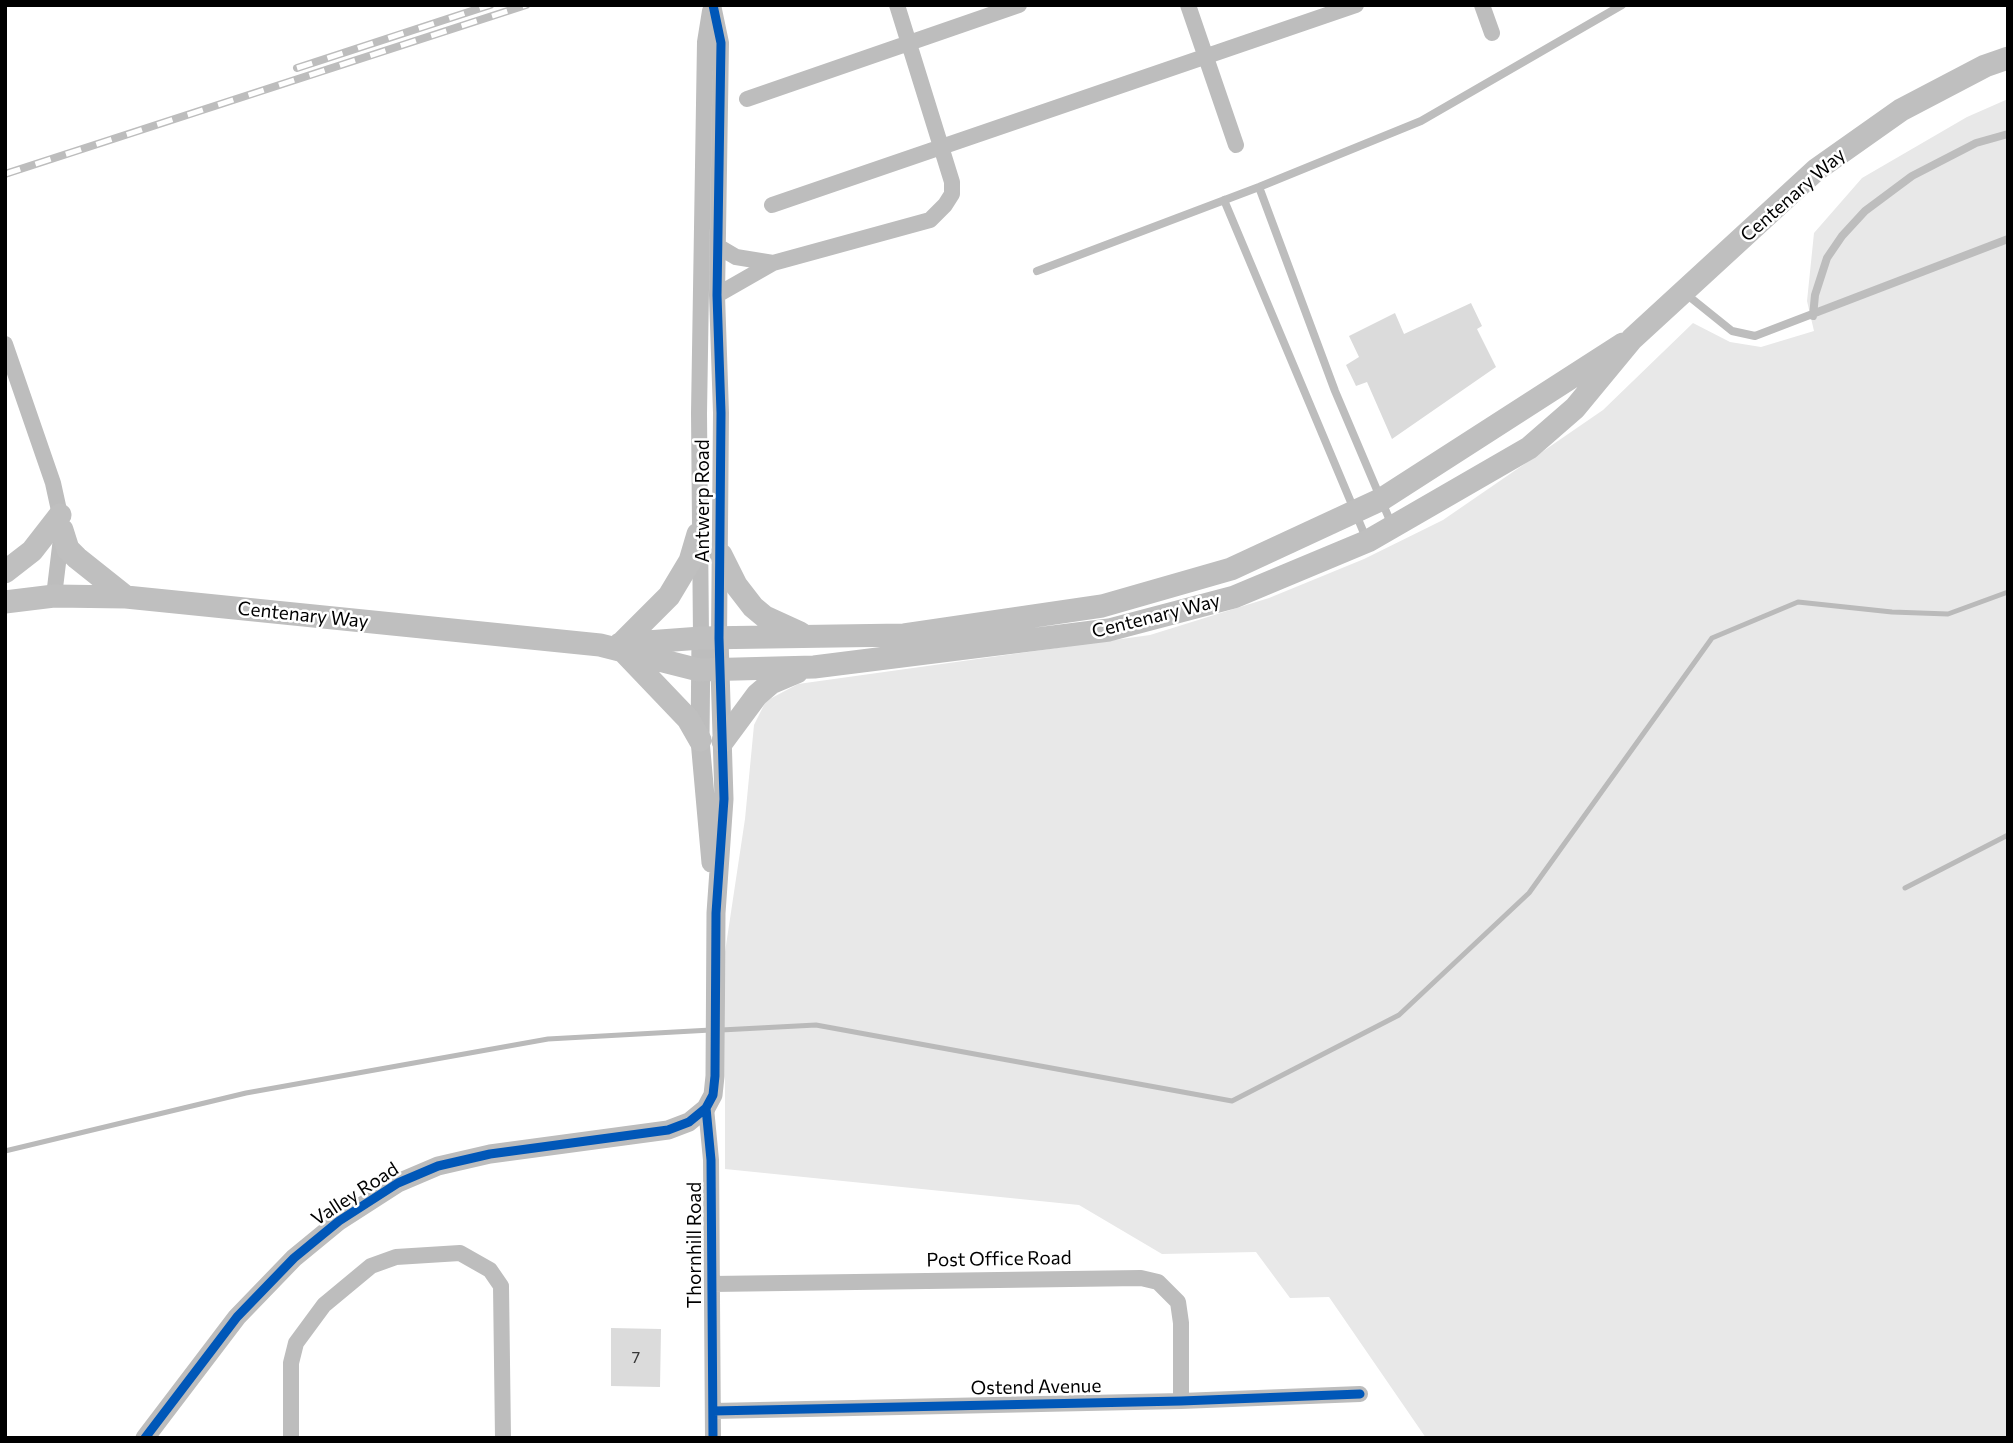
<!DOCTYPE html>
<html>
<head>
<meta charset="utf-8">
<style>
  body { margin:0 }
  #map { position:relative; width:2013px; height:1443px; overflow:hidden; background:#fff; font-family:Commissioner,sans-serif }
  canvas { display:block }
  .frame { position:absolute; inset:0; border:7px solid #000; pointer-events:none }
</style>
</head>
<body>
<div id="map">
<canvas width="2013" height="1443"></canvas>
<div class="frame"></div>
</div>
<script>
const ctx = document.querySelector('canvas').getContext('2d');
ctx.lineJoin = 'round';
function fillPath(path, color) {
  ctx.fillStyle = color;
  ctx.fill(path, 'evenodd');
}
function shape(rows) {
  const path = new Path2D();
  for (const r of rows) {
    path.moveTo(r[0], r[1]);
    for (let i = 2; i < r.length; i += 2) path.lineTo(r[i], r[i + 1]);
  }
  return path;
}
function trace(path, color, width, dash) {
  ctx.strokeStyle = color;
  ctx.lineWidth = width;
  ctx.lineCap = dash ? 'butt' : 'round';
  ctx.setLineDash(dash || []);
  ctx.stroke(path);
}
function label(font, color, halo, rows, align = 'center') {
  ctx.font = font + ' Commissioner,sans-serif';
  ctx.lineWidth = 5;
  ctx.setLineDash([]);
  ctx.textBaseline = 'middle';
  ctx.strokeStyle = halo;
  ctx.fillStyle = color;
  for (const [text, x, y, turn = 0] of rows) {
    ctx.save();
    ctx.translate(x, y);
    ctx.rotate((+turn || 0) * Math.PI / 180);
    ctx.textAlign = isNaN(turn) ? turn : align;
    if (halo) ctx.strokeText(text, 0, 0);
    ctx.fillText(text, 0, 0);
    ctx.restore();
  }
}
fillPath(shape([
  [2008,99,2008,1438,1426,1438,1329,1297,1290,1298,1256,1252,1162,1254,1079,1205,725,1169,725,952,745,819,754,725,766,701,798,684,1150,635,1269,598,1364,559,1443,520,1603,410,1693,323,1730,342,1761,347,1814,331,1807,301,1814,233,1862,178,1967,117]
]), '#e8e8e8');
trace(shape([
  [1905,888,2008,835],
  [721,1030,816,1025,1232,1101,1399,1015,1529,893,1712,638,1798,602,1892,612,1948,614,2008,592],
  [5,1151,246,1093,548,1039,711,1030]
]), '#bababa', 5);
fillPath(shape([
  [1471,303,1482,326,1477,329,1496,367,1392,439,1367,382,1356,386,1346,365,1359,357,1349,336,1395,313,1404,334],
  [611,1328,661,1329,660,1387,611,1386]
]), '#dbdbdb');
trace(shape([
  [1259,187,1335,391,1391,523],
  [1224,200,1366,538],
  [1037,271,1259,187,1421,121,1622,5],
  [1686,294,1732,331,1755,336,2008,239],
  [1813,316,1815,295,1827,258,1842,236,1865,211,1912,176,1976,143,2008,134]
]), '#bdbdbd', 8);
trace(shape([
  [713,5,721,43,717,295,721,413,719,638],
  [1188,5,1236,145],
  [1482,5,1492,33],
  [747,99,1019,5],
  [772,205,1356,5],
  [719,247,736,257,773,263],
  [717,295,773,263,930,220,945,205,952,194,952,182,897,5],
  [5,344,53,483,60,515,62,530,54,596],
  [701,638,699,413,705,42,710,11],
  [706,1108,711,1160,713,1438],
  [713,1284,1141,1278,1158,1282,1178,1302,1181,1323,1181,1401],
  [713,1411,1181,1401,1360,1394],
  [291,1438,291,1363,296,1343,324,1305,371,1266,396,1257,460,1253,490,1270,501,1286,503,1438]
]), '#bdbdbd', 16);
trace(shape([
  [701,638,700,740,711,863],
  [145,1438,237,1317,294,1258,339,1221,398,1183,438,1166,490,1154,668,1130,689,1122,706,1108,713,1095,715,1076,716,913,724,799,719,638]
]), '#bdbdbd', 19);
trace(shape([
  [62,530,68,549,77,558,126,597],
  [721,555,736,585,753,607,765,617,800,633],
  [5,572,32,551,60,515],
  [5,602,54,596,126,597,600,645,699,670,814,667,1109,630,1234,597,1368,541,1529,448,1575,408,1632,339,1816,170,1901,110,1985,66,2008,58],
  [620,644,701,638,904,635,1102,606,1231,569,1382,499,1623,344],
  [621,644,669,596,690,561,698,534],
  [625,653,688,719,700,740],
  [723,741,757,695,771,683,797,672]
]), '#bfbfbf', 23);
const rail = shape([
  [297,68,490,5],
  [5,174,526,5]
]);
trace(rail, '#bdbdbd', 8);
trace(rail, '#fff', 5, [16]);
trace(shape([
  [713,5,721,43,717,295,721,413,719,638,724,799,716,913,715,1076,713,1095,706,1108,711,1160,713,1438],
  [713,1411,1181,1401,1360,1394],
  [145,1438,237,1317,294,1258,339,1221,398,1183,438,1166,490,1154,668,1130,689,1122,706,1108]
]), '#0057b8', 9);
label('16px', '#373737', null, [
  ["7",636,1358]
]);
label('19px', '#000', '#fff', [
  ["Centenary Way",1793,195,-41],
  ["Antwerp Road",703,501,-90],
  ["Centenary Way",303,615,6],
  ["Centenary Way",1156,616,-14],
  ["Valley Road",355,1194,-33],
  ["Thornhill Road",695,1245,-90],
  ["Post Office Road",999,1259,-1],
  ["Ostend Avenue",1036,1387,-1]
]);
</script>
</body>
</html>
